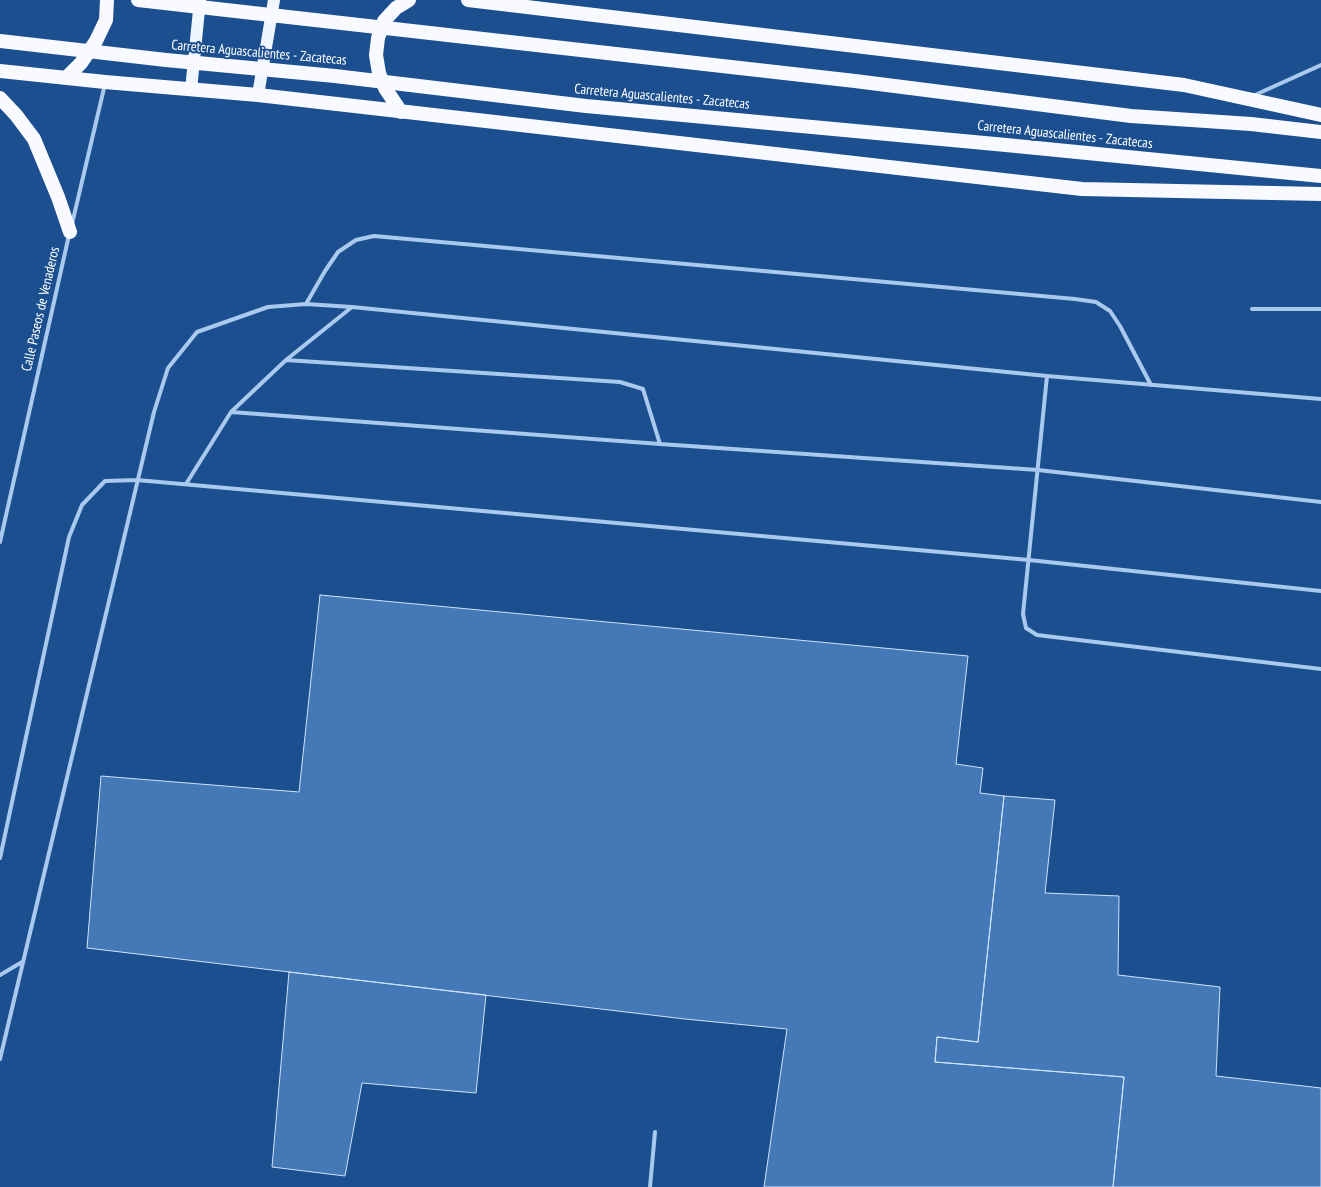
<!DOCTYPE html>
<html>
<head>
<meta charset="utf-8">
<style>
  body { margin:0 }
  canvas { display:block; background:#1b4f8f }
</style>
</head>
<body>
<canvas width="1321" height="1187"></canvas>
<script>
const ctx = document.querySelector('canvas').getContext('2d');
ctx.lineJoin = 'round';
function fillPath(path, color) {
  ctx.fillStyle = color;
  ctx.fill(path, 'evenodd');
}
function shape(rows) {
  const path = new Path2D();
  for (const r of rows) {
    path.moveTo(r[0], r[1]);
    for (let i = 2; i < r.length; i += 2) path.lineTo(r[i], r[i + 1]);
  }
  return path;
}
function trace(path, color, width, dash) {
  ctx.strokeStyle = color;
  ctx.lineWidth = width;
  ctx.lineCap = dash ? 'butt' : 'round';
  ctx.setLineDash(dash || []);
  ctx.stroke(path);
}
function label(font, color, halo, rows, align = 'center') {
  ctx.font = font + ' "PT Sans Narrow",sans-serif';
  ctx.lineWidth = 4;
  ctx.setLineDash([]);
  ctx.textBaseline = 'middle';
  ctx.strokeStyle = halo;
  ctx.fillStyle = color;
  for (const [text, x, y, turn = 0] of rows) {
    ctx.save();
    ctx.translate(x, y);
    ctx.rotate((+turn || 0) * Math.PI / 180);
    ctx.textAlign = isNaN(turn) ? turn : align;
    if (halo) ctx.strokeText(text, 0, 0);
    ctx.fillText(text, 0, 0);
    ctx.restore();
  }
}
const building = shape([
  [320,595,968,656,956,764,983,768,980,793,1004,796,978,1042,937,1037,935,1062,1124,1077,1113,1187,764,1187,787,1029,685,1019,87,948,101,776,299,792,320,595],
  [1004,796,1055,800,1045,893,1119,896,1118,975,1220,987,1216,1076,1321,1088,1321,1187,1113,1187,1124,1077,935,1062,937,1037,978,1042,1004,796],
  [289,972,486,995,476,1093,362,1083,345,1176,272,1167,289,972]
]);
fillPath(building, '#4478b7');
trace(building, '#cfe3fa', 1);
trace(shape([
  [1255,95,1321,65],
  [72,224,105,84],
  [306,304,325,271,338,252,356,240,374,236,1075,299,1096,302,1110,311,1120,326,1151,385],
  [1252,309,1321,309],
  [286,360,620,382,643,389,660,444],
  [1047,376,1023,614,1026,628,1037,635,1321,669],
  [231,412,660,444,1038,470,1321,502],
  [186,484,231,412,286,360,352,307],
  [0,542,69,235],
  [0,858,69,537,82,505,105,481,137,480,1029,560,1321,591],
  [0,975,22,962],
  [0,1059,154,412,168,368,197,332,268,307,306,304,352,307,1047,376,1321,399],
  [650,1187,655,1132]
]), '#a9c9ee', 4);
trace(shape([
  [191,90,200,0],
  [258,95,274,0]
]), '#f0f6ff', 12);
trace(shape([
  [468,0,1184,85,1321,115],
  [0,71,105,82,258,95,1082,189,1321,194],
  [66,78,81,63,96,41,106,20,107,0],
  [0,98,16,115,34,139,58,197,70,232],
  [401,112,385,88,379,73,376,55,378,38,384,21,396,8,409,0]
]), '#f8faff', 14);
trace(shape([
  [138,0,855,81,1131,116,1251,124,1321,132],
  [0,41,166,60,335,76,586,106,1006,145,1321,176]
]), '#f8faff', 14);
label('14px', '#fff', '#1b4f8f', [
  ["Carretera Aguascalientes - Zacatecas",259,53,5],
  ["Carretera Aguascalientes - Zacatecas",662,97,5],
  ["Carretera Aguascalientes - Zacatecas",1065,135,6],
  ["Calle Paseos de Venaderos",41,309,-77]
]);
</script>
</body>
</html>
